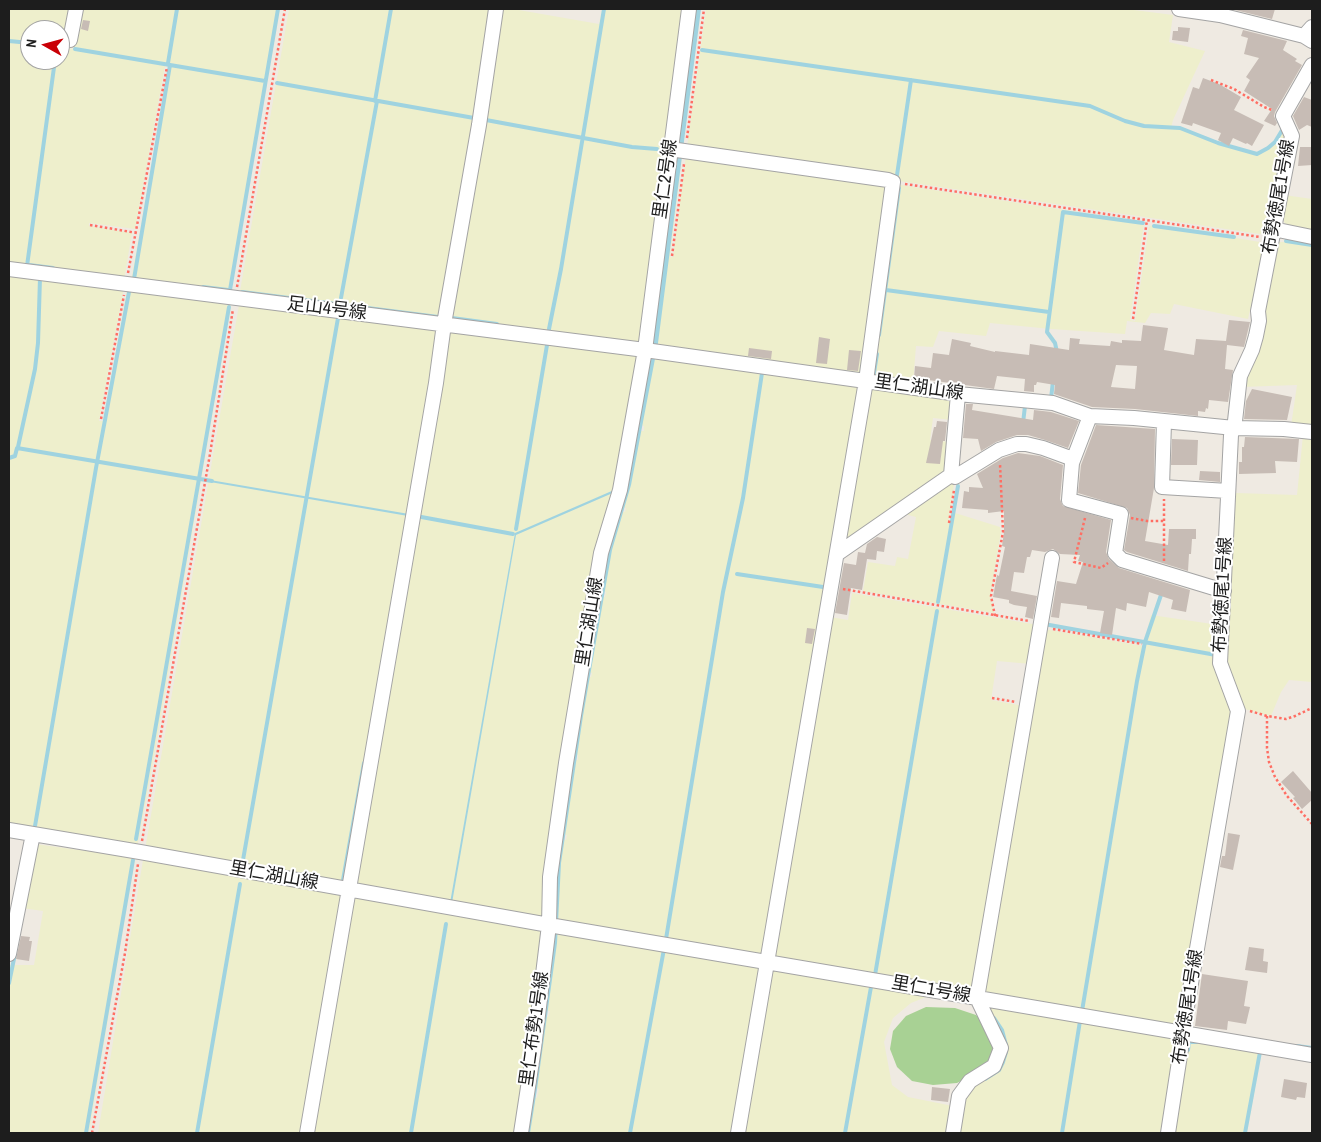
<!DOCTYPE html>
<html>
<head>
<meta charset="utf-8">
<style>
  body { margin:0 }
  #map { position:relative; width:1321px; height:1142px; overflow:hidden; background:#efeae2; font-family:"Archivo Narrow",sans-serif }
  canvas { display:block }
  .frame { position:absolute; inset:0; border:10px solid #1d1d1d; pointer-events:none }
  .north { position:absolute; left:20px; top:20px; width:50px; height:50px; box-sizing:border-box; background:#fff; border:1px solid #a5a5a5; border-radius:50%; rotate:277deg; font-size:14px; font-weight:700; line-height:20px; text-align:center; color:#1d1d1d }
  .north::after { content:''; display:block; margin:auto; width:18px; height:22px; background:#ca0006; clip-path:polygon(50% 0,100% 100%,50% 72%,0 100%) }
</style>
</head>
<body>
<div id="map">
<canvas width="1321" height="1142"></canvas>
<div class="frame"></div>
<div class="north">N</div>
</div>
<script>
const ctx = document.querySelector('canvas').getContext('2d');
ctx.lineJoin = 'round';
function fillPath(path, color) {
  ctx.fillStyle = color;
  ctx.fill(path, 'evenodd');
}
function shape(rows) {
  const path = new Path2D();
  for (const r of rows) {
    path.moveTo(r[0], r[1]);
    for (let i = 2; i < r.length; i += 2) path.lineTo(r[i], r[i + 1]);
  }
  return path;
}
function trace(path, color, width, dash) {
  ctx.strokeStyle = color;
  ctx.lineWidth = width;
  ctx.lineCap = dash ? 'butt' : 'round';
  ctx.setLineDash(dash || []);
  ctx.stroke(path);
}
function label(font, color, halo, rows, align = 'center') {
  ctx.font = font + ' "Archivo Narrow","Noto Sans JP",sans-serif';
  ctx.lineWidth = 4;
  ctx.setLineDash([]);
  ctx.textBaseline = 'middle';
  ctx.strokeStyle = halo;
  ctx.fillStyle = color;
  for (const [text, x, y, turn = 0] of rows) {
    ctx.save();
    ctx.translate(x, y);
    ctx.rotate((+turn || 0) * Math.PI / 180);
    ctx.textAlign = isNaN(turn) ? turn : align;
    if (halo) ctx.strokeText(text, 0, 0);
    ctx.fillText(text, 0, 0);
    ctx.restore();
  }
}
fillPath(shape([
  [9,9,72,9,65,47,73,49,80,9,280,9,231,290,228,293,131,281,169,67,165,66,135,229,89,223,89,226,132,233,124,280,9,266],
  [30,30,60,30,60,60,30,60],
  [289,9,492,9,481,86,438,318,240,291],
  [501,9,513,9,599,24,602,9,685,9,642,345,449,320],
  [706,9,1126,9,1173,15,1169,42,1205,51,1173,120,1171,128,1180,128,1216,143,1257,155,1269,149,1276,142,1284,128,1286,137,1284,138,1283,154,1267,235,899,181,687,147],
  [674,155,682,155,670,257,673,257,686,155,887,184,862,375,653,345],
  [901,185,1144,222,1130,320,1135,321,1149,227,1150,226,1153,225,1154,224,1236,236,1236,238,1266,243,1248,319,1174,304,1170,314,1151,313,1145,323,1127,321,1125,334,1051,329,990,323,986,336,939,331,933,347,916,346,913,383,875,378,872,374,897,188],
  [1284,195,1312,199,1312,233,1287,225,1284,222],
  [1286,239,1312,244,1312,427,1291,426,1297,385,1241,387,1279,242,1285,242],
  [9,274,124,287,99,421,103,421,127,290,228,302,231,306,155,751,138,843,134,848,9,826],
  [239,305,438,328,440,332,345,880,342,884,148,850,146,844],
  [453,330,635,353,639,360,544,914,539,918,357,887,353,881,449,333],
  [651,356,859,384,762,957,561,922,561,919,553,917,559,839,566,840,567,835,560,834,571,760,578,760,578,755,572,753,584,677,591,677,592,673,585,671,599,596,605,597,606,592,599,590,618,511,625,512,626,508,619,506,635,431,644,431,644,426,636,423,647,359],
  [871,385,951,396,952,420,933,418,930,440,950,442,947,474,850,543,844,539],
  [1303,435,1312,436,1312,682,1289,680,1281,692,1271,716,1241,708,1239,692,1229,671,1226,650,1236,493,1297,495],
  [946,481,954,484,948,523,950,523,952,512,1000,527,1001,532,990,597,994,613,863,591,868,562,895,566,897,557,908,559,916,517,901,513],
  [852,593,1038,625,1031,664,997,661,991,700,1024,706,975,990,971,994,776,960,772,955,830,617,848,620],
  [1151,615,1219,625,1232,714,1180,1023,1175,1029,984,996,1014,804,1044,629,1143,646],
  [35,844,131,857,135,859,89,1133,9,1133,9,967,10,965,34,965,43,911,22,908],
  [146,858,343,895,303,1133,98,1133,143,860],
  [354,898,449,914,538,926,544,934,517,1133,312,1133],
  [560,930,761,964,734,1133,524,1133,530,1097,537,1098,539,1089,532,1087,542,1016,548,1017,550,1011,542,1010,552,933],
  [770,969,931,995,911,1003,893,1018,884,1042,892,1085,908,1097,953,1106,949,1133,741,1133],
  [983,1004,1175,1035,1180,1041,1165,1133,957,1133,963,1098,970,1086,1002,1060],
  [1187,1040,1262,1050,1247,1133,1173,1133]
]), '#eeefcc');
fillPath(shape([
  [926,1007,955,1008,976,1015,987,1027,994,1045,990,1059,969,1077,957,1083,933,1085,912,1081,897,1067,890,1049,893,1031,906,1016]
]), '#a8d194');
fillPath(shape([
  [696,9,701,9,658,343,631,485,612,550,583,716,561,863,557,943,537,1089,530,1133,526,1133,558,858,608,548,627,485,651,358],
  [210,480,409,514,408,516,210,482],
  [614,490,615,492,516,535,452,903,450,903,515,533]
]), '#9fd3e0');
trace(shape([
  [9,41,30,43],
  [64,48,65,41],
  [75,49,265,81],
  [702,50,1090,106,1125,121,1144,126,1180,128,1218,143,1257,154,1268,148,1275,142,1284,127],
  [168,63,177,9],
  [277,83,474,118],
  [375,101,391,9],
  [486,120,632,147,657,149],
  [897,175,911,80],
  [1154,226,1234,237],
  [1286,241,1312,245],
  [29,265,53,268],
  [27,266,55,60],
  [137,279,134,279,170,65],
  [203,287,228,290],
  [230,290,278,9],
  [886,290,1049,312],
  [242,292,438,317],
  [341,298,377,101],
  [452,318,497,324],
  [549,329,561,269,604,9],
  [879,335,899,188],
  [1057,352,1055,343,1047,332,1063,212,1143,223],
  [874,373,877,354],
  [1051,399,1053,381],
  [1023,423,1025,406,1028,406],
  [18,447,35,369,38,343,40,278],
  [9,458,15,456,17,448,212,481],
  [416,516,513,534],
  [516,529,547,345],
  [737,574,823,587],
  [938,602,958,486],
  [1044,624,1216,655],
  [35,826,96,468,129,292],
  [136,839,229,307],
  [243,860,338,318],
  [343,880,364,763],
  [666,939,723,592,743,498,762,373],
  [875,975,937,611],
  [9,983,15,954],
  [1082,1011,1137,681,1145,642,1162,592],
  [994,1018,1002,1030,1006,1045],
  [1297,1046,1312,1048],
  [1188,1050,1189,1042,1197,1042],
  [985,1079,999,1070,1003,1062,1006,1052],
  [86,1133,133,860],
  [197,1133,240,884],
  [411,1133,446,924],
  [630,1133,664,949],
  [845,1133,871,987],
  [1062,1133,1080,1021],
  [1245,1133,1260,1052]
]), '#9fd3e0', 4);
fillPath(shape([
  [1231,9,1275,9,1272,19],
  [83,20,90,21,88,31,81,29],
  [1178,27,1190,28,1188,42,1172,40,1173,31,1178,31],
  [1243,30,1287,41,1283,50,1297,59,1295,61,1302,65,1275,112,1274,116,1277,123,1275,126,1264,121,1272,109,1244,91,1250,80,1246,77,1259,58,1244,54,1248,38,1241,36],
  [1203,78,1219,84,1241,97,1234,110,1264,125,1252,146,1247,143,1246,144,1233,138,1229,146,1218,140,1221,133,1193,123,1192,126,1181,123,1193,87,1199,89],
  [1304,97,1312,100,1312,127,1307,125,1299,130,1293,116],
  [1300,147,1312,147,1312,165,1298,166],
  [1229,320,1250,322,1244,347,1227,345,1225,369,1233,370,1228,402,1209,400,1208,409,1206,408,1205,412,1198,411,1198,416,1135,409,1092,407,1054,394,1055,385,1037,382,1036,385,1034,385,1034,392,1024,391,1025,379,997,376,994,389,914,378,915,366,931,368,933,353,949,355,952,339,971,343,970,346,995,352,995,351,1029,355,1030,344,1069,350,1070,338,1080,339,1079,344,1110,346,1111,341,1122,343,1122,340,1141,341,1143,325,1168,328,1164,350,1194,355,1196,339,1226,341],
  [1116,365,1137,366,1135,389,1111,387],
  [819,337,830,339,827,364,816,363],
  [749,348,772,351,771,359,748,356],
  [849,350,861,351,858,371,847,370],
  [1252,389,1292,397,1287,420,1244,419,1246,401],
  [966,404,973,404,972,410,1033,420,1034,410,1051,412,1079,421,1068,448,1045,440,1028,435,1017,435,996,442,981,451,978,439,963,438],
  [937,421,947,422,945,441,943,441,940,464,926,463,934,427,936,427],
  [1096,425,1155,429,1154,488,1145,541,1168,545,1169,529,1196,529,1196,539,1192,539,1191,554,1189,554,1188,571,1127,552,1124,550,1130,515,1127,508,1078,493,1081,465],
  [1245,437,1299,439,1297,462,1275,461,1276,473,1239,474,1239,462,1242,462,1242,447,1244,447],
  [1172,439,1198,440,1197,465,1171,465],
  [1018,453,1040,456,1063,465,1060,499,1063,506,1111,520,1106,552,1109,559,1119,568,1190,590,1186,612,1171,609,1173,600,1149,592,1146,607,1127,603,1126,611,1116,608,1112,635,1100,633,1104,611,1087,609,1087,606,1061,603,1059,618,1051,617,1057,581,1076,584,1083,562,1078,561,1080,555,1060,554,1053,549,1045,552,1032,550,1030,557,1027,557,1024,573,1014,572,1011,591,1037,596,1033,619,1025,617,1027,607,1014,605,1009,603,1009,600,993,597,997,575,999,576,1005,547,1002,546,1004,532,1004,511,988,513,988,510,962,508,964,491,969,492,969,487,983,488,977,474,1003,458],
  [1200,471,1220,472,1220,482,1199,480],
  [877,537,886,539,884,552,877,551,876,560,867,559,862,590,851,588,847,615,835,613,844,563,856,565,858,552,865,553,867,544],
  [807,628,815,629,812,644,805,643],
  [1293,771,1312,793,1312,800,1302,809,1293,798,1295,797,1281,782],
  [1228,833,1240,835,1233,870,1220,867,1222,856,1225,856],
  [21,936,30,937,29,941,32,941,29,961,16,959],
  [1249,947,1264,949,1263,961,1268,962,1267,973,1245,970],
  [1202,974,1248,981,1244,1006,1250,1007,1246,1024,1228,1021,1227,1030,1195,1026],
  [1284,1079,1307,1083,1305,1098,1297,1097,1296,1100,1281,1097],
  [932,1087,950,1089,948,1102,931,1100]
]), '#c7bcb5');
const minor = shape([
  [1179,9,1220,15,1304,36],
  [1312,27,1304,36,1312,41],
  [70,40,76,9],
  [670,149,888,180,893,182,866,381,738,1133],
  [1273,229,1312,237],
  [9,269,645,350,689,9],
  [958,394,951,475,955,477,999,450,1017,444,1026,444,1043,448,1073,459],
  [1090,416,1072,463,1069,500,1121,514,1115,553,1122,560,1224,591],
  [1164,422,1162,487,1228,491],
  [837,554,951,475],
  [9,830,33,834],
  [9,954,33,834,140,852,549,925,1312,1055],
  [307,1133,436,383,444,324,479,125,496,9],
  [521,1133,534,1048,549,925,550,877,566,763,601,553,620,490,645,350,958,394,1053,403,1090,416,1134,418,1234,428,1284,429,1312,432],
  [953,1133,959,1096,970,1081,994,1066,1001,1048,977,998,1052,558],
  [1168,1133,1182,1042,1184,1024,1238,711,1220,663,1231,435,1235,421,1240,376,1252,350,1256,336,1259,321,1258,311,1292,136,1283,116,1312,65]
]);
trace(minor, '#a4a4a4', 16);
trace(shape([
  [1211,80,1234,89,1264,107,1272,110],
  [687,138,704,9],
  [905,184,1260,237],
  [90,225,137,233],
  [672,256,684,164],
  [128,273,167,67],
  [237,287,285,9],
  [1133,319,1147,220],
  [101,419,124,295],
  [1085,518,1074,562,1101,568,1108,563],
  [1131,518,1147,521,1165,521],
  [949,523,954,490],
  [1164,561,1164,499],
  [843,589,1029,621],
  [995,616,991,596,1003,532,1000,464],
  [1053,629,1142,644],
  [992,698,1016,702],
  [1250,711,1267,716,1286,719,1295,716,1312,708],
  [1267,716,1267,748,1269,762,1275,777,1287,796,1312,824],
  [142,841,210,454,233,309],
  [92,1133,125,953,138,864]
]), '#ff6e63', 2.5, [2.5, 2.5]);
trace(minor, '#fff', 14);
label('18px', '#1d1d1d', '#fff', [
  ["里仁2号線",666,179,-82],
  ["布勢徳尾1号線",1279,197,-80],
  ["足山4号線",327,309,7],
  ["里仁湖山線",919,388,8],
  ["布勢徳尾1号線",1223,595,-87],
  ["里仁湖山線",590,622,-81],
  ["里仁湖山線",274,876,10],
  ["里仁1号線",931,990,10],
  ["布勢徳尾1号線",1188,1007,-81],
  ["里仁布勢1号線",535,1029,-82]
]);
</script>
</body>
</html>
